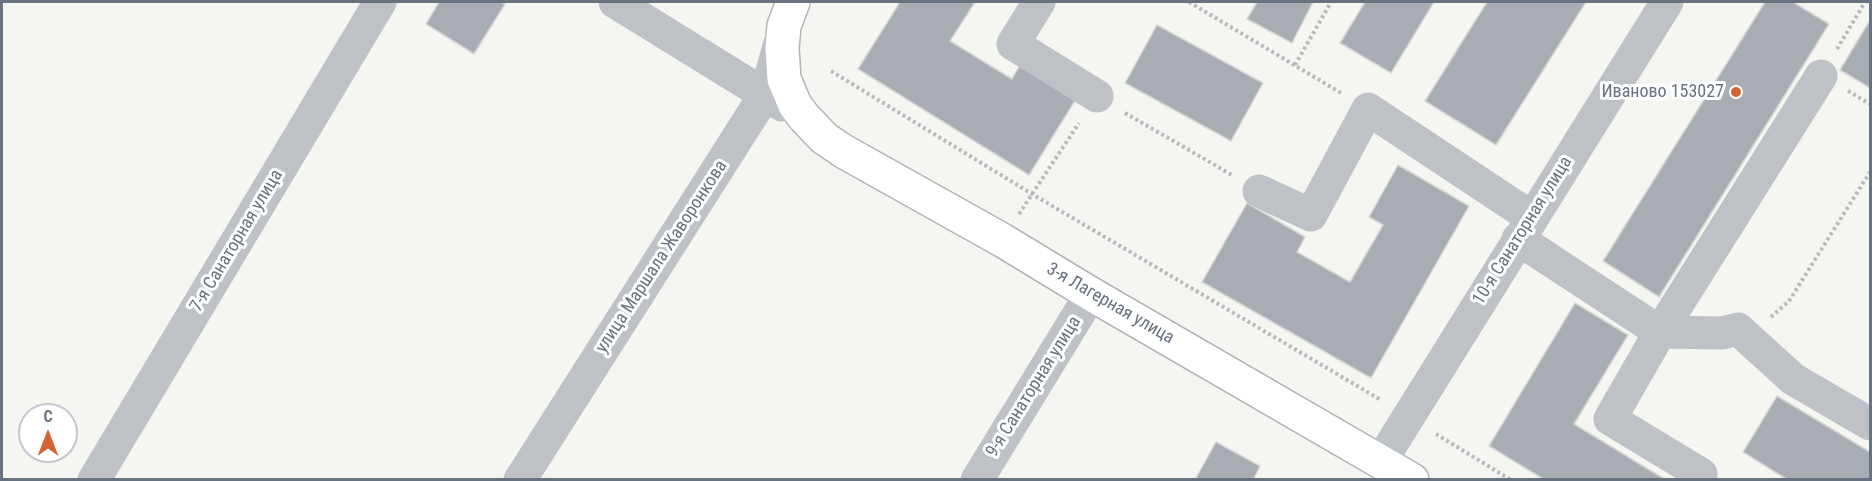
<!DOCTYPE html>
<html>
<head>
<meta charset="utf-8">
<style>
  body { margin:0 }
  #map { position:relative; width:1872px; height:481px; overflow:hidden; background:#f5f5f2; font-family:"Roboto Condensed",sans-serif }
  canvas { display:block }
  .frame { position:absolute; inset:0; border:3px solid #677380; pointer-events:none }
  .north { position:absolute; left:18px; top:403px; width:60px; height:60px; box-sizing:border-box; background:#fff; border:2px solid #c2c7cc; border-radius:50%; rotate:0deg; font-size:16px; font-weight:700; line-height:24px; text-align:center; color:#677380 }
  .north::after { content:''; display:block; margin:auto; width:21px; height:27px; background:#d36234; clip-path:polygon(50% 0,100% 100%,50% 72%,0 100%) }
</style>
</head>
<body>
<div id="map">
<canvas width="1872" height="481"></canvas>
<div class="frame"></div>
<div class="north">С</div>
</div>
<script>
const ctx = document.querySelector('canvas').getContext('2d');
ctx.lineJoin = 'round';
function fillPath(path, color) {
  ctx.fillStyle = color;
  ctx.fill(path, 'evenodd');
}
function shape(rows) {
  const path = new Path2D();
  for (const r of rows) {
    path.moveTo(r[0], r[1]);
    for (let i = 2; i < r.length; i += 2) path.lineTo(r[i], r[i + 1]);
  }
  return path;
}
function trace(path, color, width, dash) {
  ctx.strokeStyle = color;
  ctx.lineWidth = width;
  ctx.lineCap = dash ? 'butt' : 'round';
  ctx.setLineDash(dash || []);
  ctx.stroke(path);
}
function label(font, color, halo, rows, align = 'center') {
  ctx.font = font + ' "Roboto Condensed",sans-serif';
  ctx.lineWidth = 6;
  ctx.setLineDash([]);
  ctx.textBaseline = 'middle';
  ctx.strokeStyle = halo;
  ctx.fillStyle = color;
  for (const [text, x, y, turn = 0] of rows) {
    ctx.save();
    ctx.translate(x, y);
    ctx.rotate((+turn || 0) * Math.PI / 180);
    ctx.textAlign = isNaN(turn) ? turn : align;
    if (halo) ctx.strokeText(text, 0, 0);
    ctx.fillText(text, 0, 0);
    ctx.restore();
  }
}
const building = shape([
  [439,2,501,2,505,4,474,54,426,24,439,2],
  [900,2,975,2,950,41,1012,79,1020,65,1076,99,1029,175,858,69,900,2],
  [1257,2,1313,2,1292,43,1247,19,1257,2],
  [1365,2,1434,2,1391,73,1340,43,1365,2],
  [1487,2,1586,2,1496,145,1425,101,1487,2],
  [1765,2,1793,2,1829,24,1659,297,1603,261,1765,2],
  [1870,20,1870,88,1840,70,1870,20],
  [1157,25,1263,83,1231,141,1125,83,1157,25],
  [1398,165,1469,206,1371,378,1202,282,1247,203,1305,237,1297,252,1350,282,1383,225,1369,217,1398,165],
  [1575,303,1628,335,1574,424,1666,480,1545,480,1489,446,1575,303],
  [1777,396,1870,452,1870,480,1788,480,1743,452,1777,396],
  [1216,442,1260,466,1253,480,1199,480,1196,478,1216,442]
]);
fillPath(building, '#a7adb3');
trace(building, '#d6d6d4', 1.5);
const major = shape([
  [793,2,784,26,782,48,784,79,795,105,804,117,824,138,843,151,1002,240,1091,294,1412,480]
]);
trace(major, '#b2b5b9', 36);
trace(shape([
  [1189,2,1341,93],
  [1837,49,1865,2],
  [1295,65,1331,2],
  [831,71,1032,194,1381,400],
  [1848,91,1870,104],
  [1125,113,1232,175],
  [1019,214,1079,123],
  [1771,317,1789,301,1870,172],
  [1436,434,1511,480]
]), '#b8babd', 4, [3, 3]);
trace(shape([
  [615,2,782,105],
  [1039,2,1013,44,1097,96],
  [1259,191,1311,215,1368,109,1531,217],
  [1518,239,1660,332,1722,333,1738,329,1793,379,1870,424],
  [1381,461,1667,2],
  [1701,474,1610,419,1660,332,1821,76],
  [94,480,380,2],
  [520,480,766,93,780,43],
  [977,480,1091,294]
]), '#bec1c5', 33);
trace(major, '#fff', 33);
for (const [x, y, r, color] of [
  [1736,92,6,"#d36234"]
]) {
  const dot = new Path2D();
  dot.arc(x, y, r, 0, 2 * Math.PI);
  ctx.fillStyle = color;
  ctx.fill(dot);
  trace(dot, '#fff', 2);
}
label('18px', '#677380', '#fff', [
  ["Иваново 153027",1724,92]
], 'right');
label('18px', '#677380', '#fff', [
  ["10-я Санаторная улица",1523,231,-58],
  ["7-я Санаторная улица",237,241,-59],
  ["улица Маршала Жаворонкова",662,257,-57],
  ["3-я Лагерная улица",1110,304,30],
  ["9-я Санаторная улица",1034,387,-58]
]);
</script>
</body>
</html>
